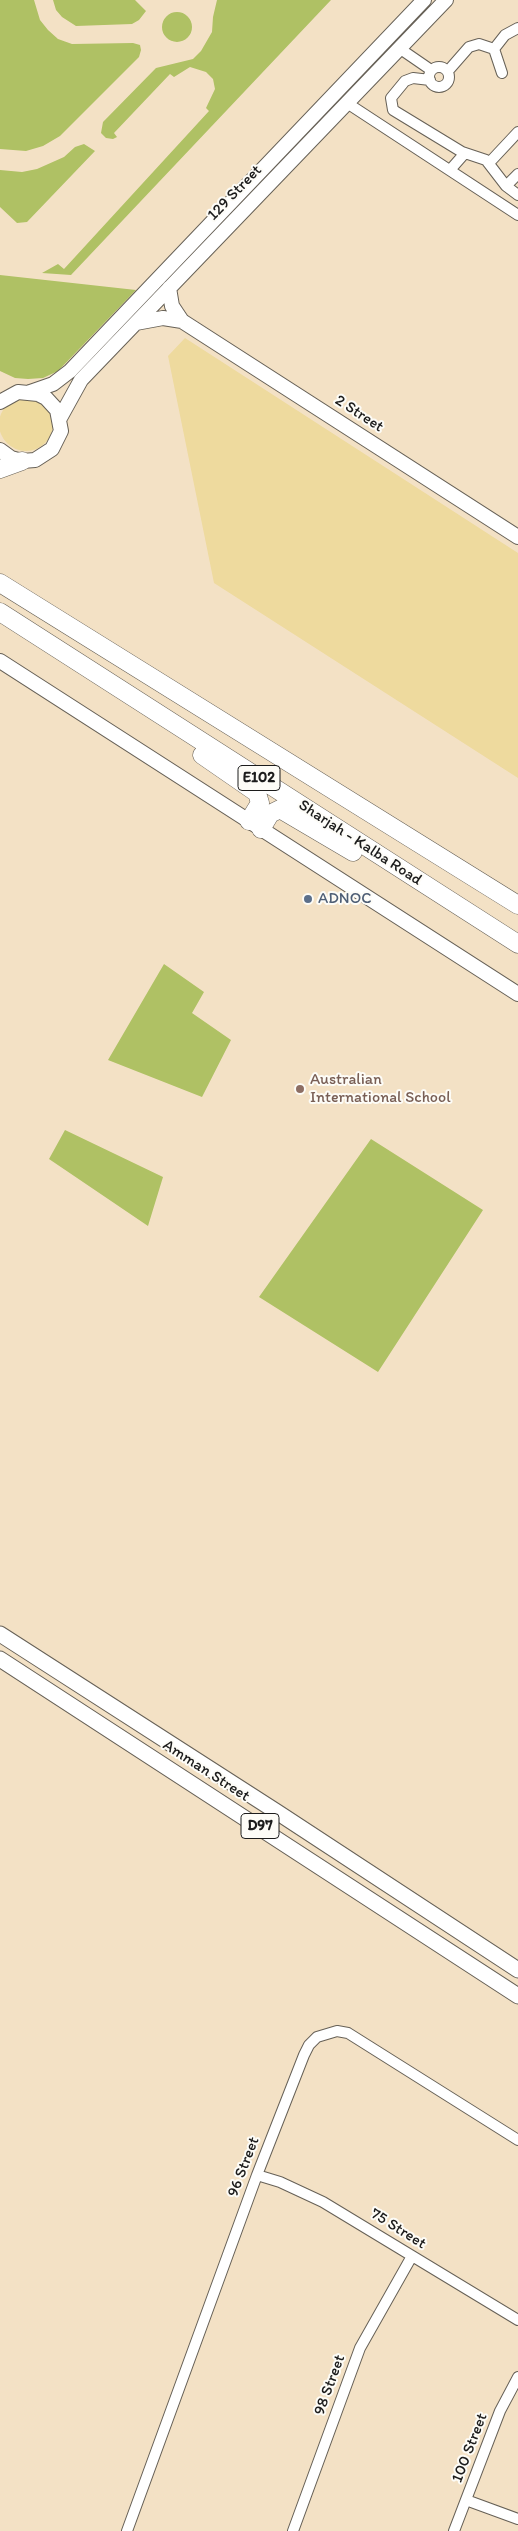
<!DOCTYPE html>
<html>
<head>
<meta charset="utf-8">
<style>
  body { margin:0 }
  canvas { display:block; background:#f3e1c5 }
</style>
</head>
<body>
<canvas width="518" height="2531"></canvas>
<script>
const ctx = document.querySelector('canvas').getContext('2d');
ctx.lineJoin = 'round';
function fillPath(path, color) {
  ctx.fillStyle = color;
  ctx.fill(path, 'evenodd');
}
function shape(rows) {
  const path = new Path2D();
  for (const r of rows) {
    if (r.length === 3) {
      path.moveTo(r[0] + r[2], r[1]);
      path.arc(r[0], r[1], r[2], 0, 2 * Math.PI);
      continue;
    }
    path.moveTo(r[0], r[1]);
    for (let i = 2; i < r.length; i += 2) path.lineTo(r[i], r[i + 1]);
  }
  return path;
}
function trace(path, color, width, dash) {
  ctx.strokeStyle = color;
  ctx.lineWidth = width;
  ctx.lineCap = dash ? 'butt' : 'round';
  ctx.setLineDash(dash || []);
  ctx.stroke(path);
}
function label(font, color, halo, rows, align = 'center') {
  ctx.font = font + ' Itim,sans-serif';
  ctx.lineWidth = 4;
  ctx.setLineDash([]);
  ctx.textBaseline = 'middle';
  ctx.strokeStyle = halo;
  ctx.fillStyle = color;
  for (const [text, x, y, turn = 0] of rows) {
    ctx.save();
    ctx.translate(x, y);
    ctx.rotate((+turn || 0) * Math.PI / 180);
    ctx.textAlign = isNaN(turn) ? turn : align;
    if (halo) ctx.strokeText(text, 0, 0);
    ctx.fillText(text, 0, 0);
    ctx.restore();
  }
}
fillPath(shape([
  [0,0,34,0,40,20,48,30,58,39,72,44,133,43,140,45,141,50,139,57,60,136,43,146,26,151,0,149],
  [53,0,135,0,146,11,139,20,132,24,76,26,62,17,56,10],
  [217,0,331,0,71,275,42,273,58,264,64,269,209,111,206,108,215,89,213,79,206,72,190,67,174,77,170,74,114,133,117,137,113,139,106,138,101,133,103,122,156,68,193,59,201,51,212,32,213,17],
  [177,27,15],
  [84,144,95,151,27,222,17,223,0,207,0,170,22,172,37,169,64,157,75,147],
  [0,275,136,290,58,371,43,378,28,379,15,378,0,371],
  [164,964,204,992,192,1013,231,1040,202,1097,108,1060],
  [65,1130,163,1177,148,1226,49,1159],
  [371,1139,483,1210,378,1372,259,1297]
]), '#afc164');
fillPath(shape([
  [185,338,518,553,518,778,214,583,168,356],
  [26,424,27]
]), '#eeda9e');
const street = shape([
  [399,48,431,70],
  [494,49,505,35,518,28],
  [439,77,10],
  [448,71,469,47,479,44,494,49,502,73],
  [430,80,413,78,405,81,391,98,393,110,462,152,486,160,506,186,518,195],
  [347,103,518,215],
  [489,163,518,132],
  [450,170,465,153],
  [506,186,518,174],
  [257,2175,280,2182,323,2202,518,2320],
  [466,2500,518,2519],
  [127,2531,257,2175,304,2055,309,2045,317,2037,337,2031,348,2033,518,2140],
  [293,2531,360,2348,412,2256],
  [454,2531,500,2411,518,2377]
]);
const secondary = shape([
  [169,288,172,306,182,321],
  [136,323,163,318,182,321,518,537],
  [30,392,53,384,70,371,424,0],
  [0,402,18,392,38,394,46,398,57,410,61,431,52,449,35,460,22,461,11,458,0,450],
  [60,418,81,380,446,0],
  [0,661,518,994]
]);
const primary = shape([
  [0,1634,277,1812,518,1970],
  [0,1659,518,1996]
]);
const highway = shape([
  [0,469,22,461],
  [0,583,518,905],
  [0,612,518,944],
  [202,755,257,793,260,803,249,821],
  [261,829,270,814,280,809,353,852]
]);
trace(street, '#676157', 12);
trace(secondary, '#676157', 16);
trace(primary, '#676157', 17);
trace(highway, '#676157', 19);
trace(street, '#fff', 10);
trace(secondary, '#fff', 14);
trace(primary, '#fff', 15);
trace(highway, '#fff', 18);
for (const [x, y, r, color] of [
  [308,899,5,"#5c6f8a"],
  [300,1089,5,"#8d6e63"]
]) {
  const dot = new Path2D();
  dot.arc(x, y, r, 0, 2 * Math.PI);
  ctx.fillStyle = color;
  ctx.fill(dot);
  trace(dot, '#fdfcf7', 2);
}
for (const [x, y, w] of [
  [259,778,42],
  [260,1826,38]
]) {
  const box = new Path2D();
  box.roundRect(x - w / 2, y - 12.5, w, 25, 4);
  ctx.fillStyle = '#fdfcf7';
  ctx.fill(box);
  trace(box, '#1c1c1c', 1);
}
label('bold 15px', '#1c1c1c', null, [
  ["E102",259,778],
  ["D97",260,1826]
]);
label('16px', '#1c1c1c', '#fdfcf7', [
  ["129 Street",235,193,-46],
  ["2 Street",359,414,33],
  ["Sharjah - Kalba Road",360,843,33],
  ["Amman Street",206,1771,33],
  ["96 Street",244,2167,-69],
  ["75 Street",398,2229,32],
  ["98 Street",330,2385,-70],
  ["100 Street",470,2448,-69]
]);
label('16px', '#4e5e75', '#fdfcf7', [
  ["ADNOC",318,899]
], 'left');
label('16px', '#785e54', '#fdfcf7', [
  ["Australian",310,1080],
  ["International School",310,1098]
], 'left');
</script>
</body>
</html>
